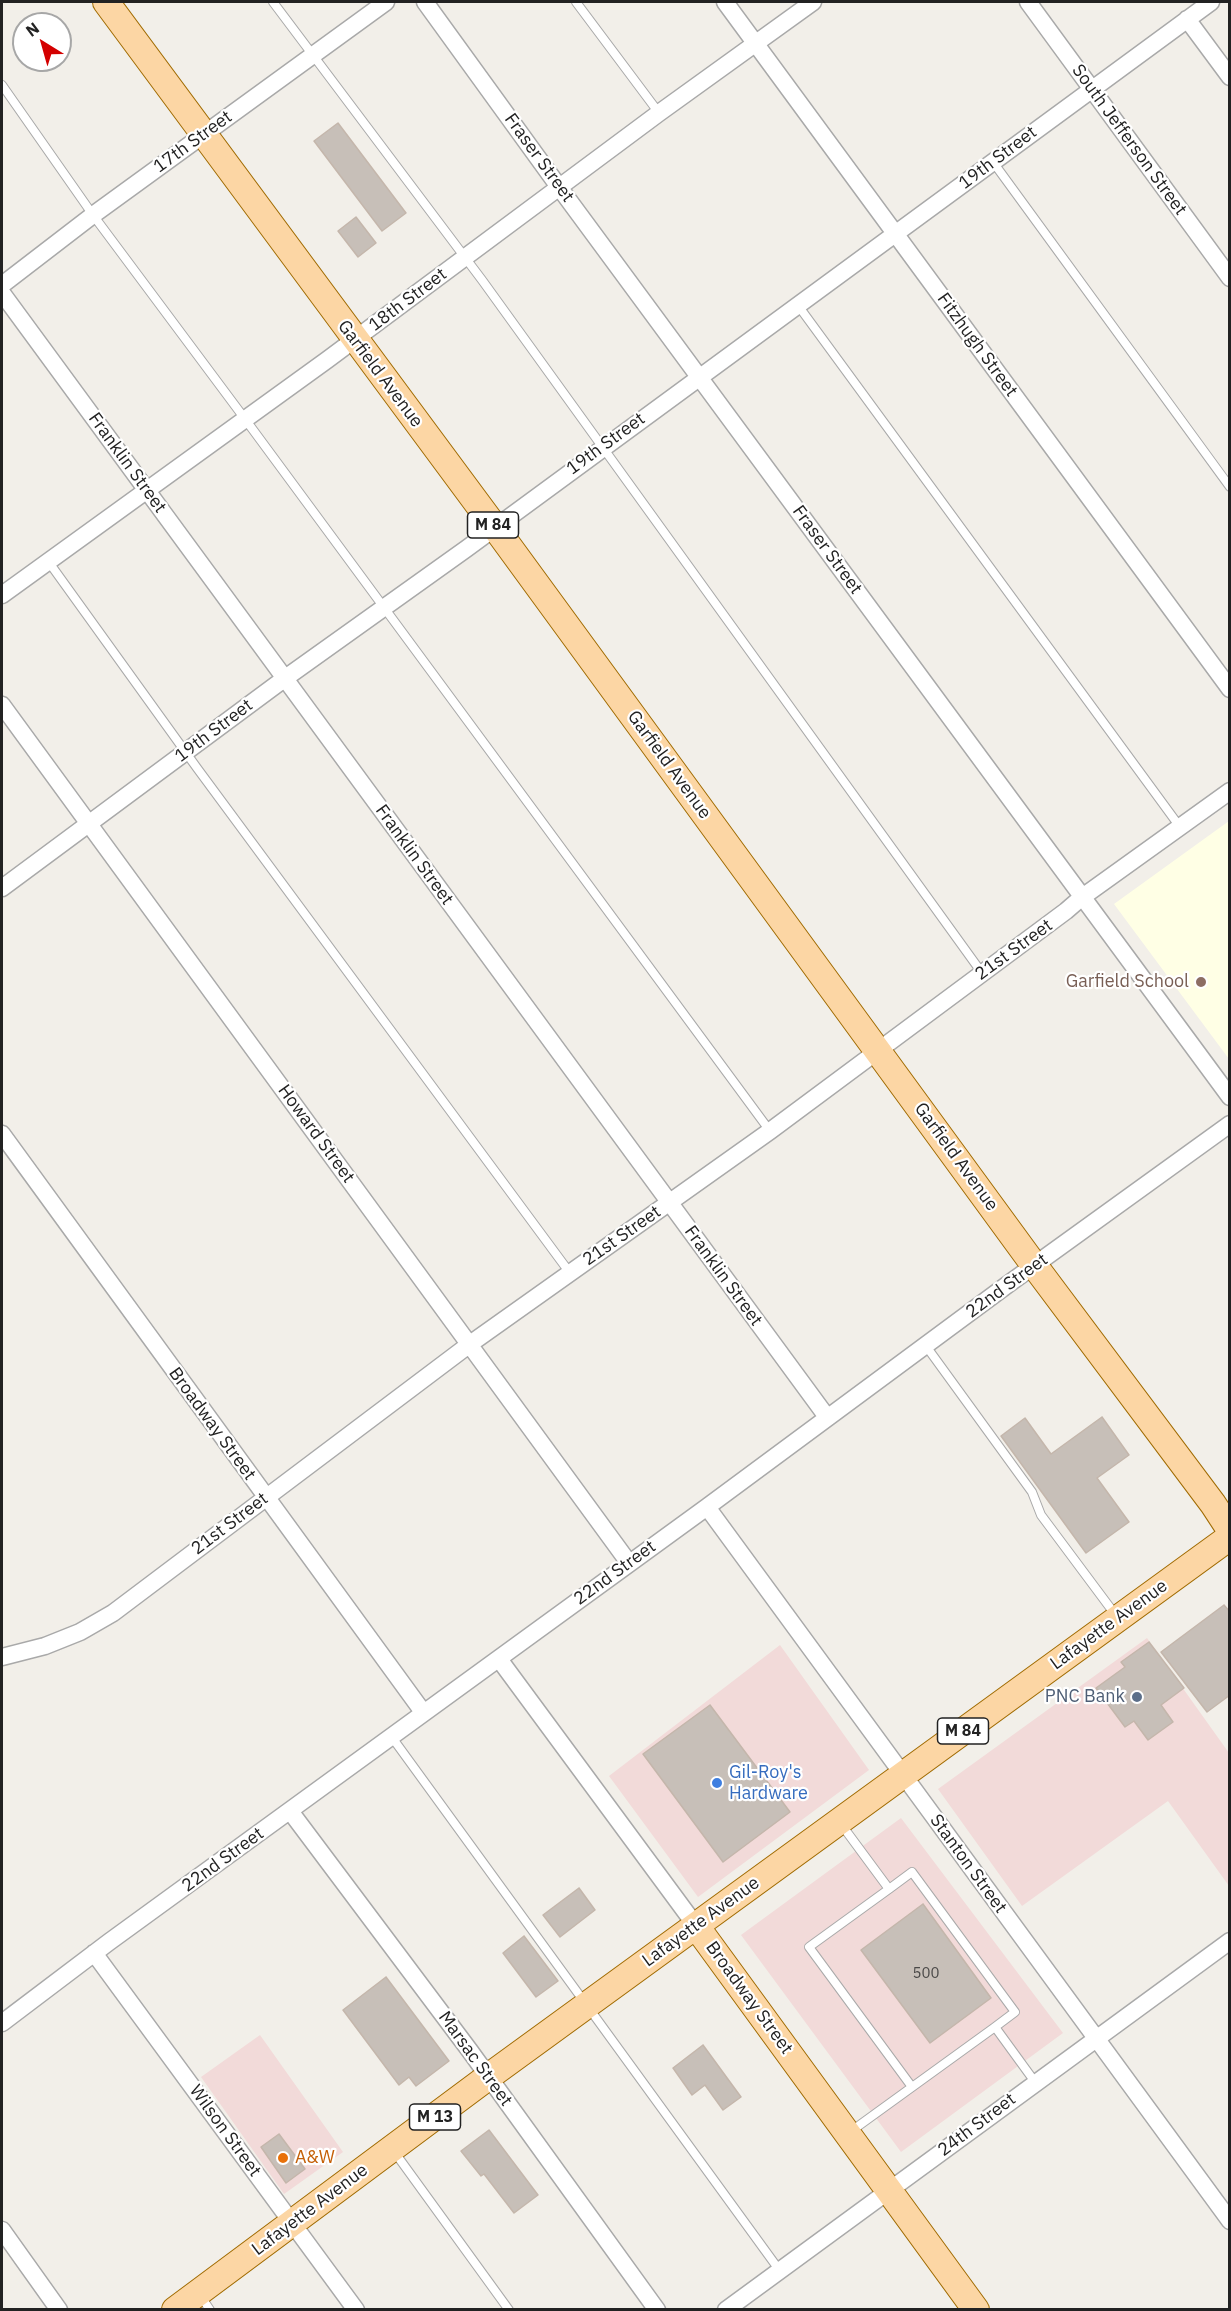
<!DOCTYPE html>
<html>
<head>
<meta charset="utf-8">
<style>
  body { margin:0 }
  #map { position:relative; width:1231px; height:2311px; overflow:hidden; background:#f2efe9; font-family:"IBM Plex Sans",sans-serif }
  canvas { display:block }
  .frame { position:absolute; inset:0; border:3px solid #222; pointer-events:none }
  .north { position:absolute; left:12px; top:12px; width:60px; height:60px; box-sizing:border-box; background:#fff; border:2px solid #a7a7a7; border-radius:50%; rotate:323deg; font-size:16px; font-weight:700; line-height:24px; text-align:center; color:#222 }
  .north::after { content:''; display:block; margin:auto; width:21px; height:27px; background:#d40000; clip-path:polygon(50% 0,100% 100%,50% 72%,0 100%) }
</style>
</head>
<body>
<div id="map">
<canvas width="1231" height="2311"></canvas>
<div class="frame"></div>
<div class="north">N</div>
</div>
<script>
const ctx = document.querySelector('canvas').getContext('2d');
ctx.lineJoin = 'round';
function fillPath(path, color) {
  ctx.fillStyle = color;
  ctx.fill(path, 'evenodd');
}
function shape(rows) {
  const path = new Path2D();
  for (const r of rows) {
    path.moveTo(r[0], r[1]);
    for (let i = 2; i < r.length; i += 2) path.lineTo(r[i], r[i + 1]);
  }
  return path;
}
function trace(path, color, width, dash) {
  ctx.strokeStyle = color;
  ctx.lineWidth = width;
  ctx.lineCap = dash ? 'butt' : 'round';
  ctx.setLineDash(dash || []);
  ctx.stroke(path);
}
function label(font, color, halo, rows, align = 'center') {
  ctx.font = font + ' "IBM Plex Sans",sans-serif';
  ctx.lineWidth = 4.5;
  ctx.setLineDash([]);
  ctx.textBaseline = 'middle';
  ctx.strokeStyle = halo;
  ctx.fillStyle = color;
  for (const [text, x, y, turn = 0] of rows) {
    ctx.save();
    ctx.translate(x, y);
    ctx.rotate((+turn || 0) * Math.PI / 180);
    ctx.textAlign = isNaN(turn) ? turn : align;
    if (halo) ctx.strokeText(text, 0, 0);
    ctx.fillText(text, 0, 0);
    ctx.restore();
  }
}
fillPath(shape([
  [1147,1638,1229,1753,1229,1886,1168,1801,1022,1906,938,1789],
  [780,1645,869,1770,698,1897,609,1776],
  [901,1818,1063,2033,901,2152,741,1935],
  [260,2035,343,2152,284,2194,201,2077]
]), '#f2dad9');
fillPath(shape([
  [1229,821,1229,1059,1114,904]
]), '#ffffe5');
const building = shape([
  [338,123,406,213,382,231,314,141,338,123],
  [356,217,376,243,358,257,338,231,356,217],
  [1102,1417,1129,1455,1097,1478,1129,1522,1086,1553,1001,1436,1025,1418,1051,1454,1102,1417],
  [1224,1605,1230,1612,1230,1695,1207,1712,1161,1652,1224,1605],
  [1149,1642,1184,1688,1161,1705,1173,1722,1148,1740,1134,1721,1125,1727,1096,1688,1125,1667,1121,1662,1149,1642],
  [710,1705,790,1812,723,1862,643,1754,710,1705],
  [579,1888,595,1910,560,1937,543,1915,579,1888],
  [923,1904,991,1998,930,2043,861,1950,923,1904],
  [524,1936,558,1981,536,1997,503,1953,524,1936],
  [386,1977,449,2061,416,2086,409,2077,399,2085,343,2010,386,1977],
  [703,2045,741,2097,723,2110,705,2085,692,2095,673,2068,703,2045],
  [489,2130,538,2195,514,2213,484,2174,481,2176,461,2151,489,2130],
  [279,2134,305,2169,286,2183,261,2147,279,2134]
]);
fillPath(building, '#c7bfb8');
trace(building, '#c4b6ab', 1.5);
const lane = shape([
  [273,2,482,280,982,973],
  [576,2,659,113],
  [2,85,93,215,245,419,770,1131],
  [993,162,1230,487],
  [797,304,1180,827],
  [48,561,197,768,570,1273],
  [926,1346,1032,1492,1041,1515,1117,1617],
  [391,1736,780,2271],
  [841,1824,889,1889,809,1947,912,2087],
  [889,1889,912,1872,1015,2012,995,2027],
  [850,2132,995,2027,1035,2082],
  [393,2150,509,2310],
  [200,2295,210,2310]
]);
const street = shape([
  [425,2,559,187,1230,1097],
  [725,2,1230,689],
  [1028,2,1230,278],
  [1187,19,1230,77],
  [2,285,93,215,386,2],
  [2,293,827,1417],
  [2,595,327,360,659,113,813,2],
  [2,705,629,1563],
  [2,888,284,679,466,549,1211,2],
  [2,1134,423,1712],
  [707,1507,1230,2221],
  [2,1657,45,1646,80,1632,113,1613,470,1344,770,1131,1066,911,1081,898,1230,791],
  [499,1659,696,1926],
  [290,1811,470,2051,657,2310],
  [94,1953,356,2310],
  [2,2023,109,1942,707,1507,1007,1285,1230,1124],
  [2,2230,59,2310],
  [726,2310,1230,1941]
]);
const primary = shape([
  [106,2,494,526,1034,1265,1213,1504,1230,1530],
  [696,1926,976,2310],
  [175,2310,488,2077,1230,1537]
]);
trace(lane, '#a9a9a9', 10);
trace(street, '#a9a9a9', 19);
trace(primary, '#a06b00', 28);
trace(lane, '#fff', 8);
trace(street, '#fff', 16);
trace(primary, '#fcd6a4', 26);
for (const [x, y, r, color] of [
  [1201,982,6,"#8d6e63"],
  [1137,1697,6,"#5c6f8a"],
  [717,1783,6,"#3f7fe0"],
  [283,2158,6,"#e8710a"]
]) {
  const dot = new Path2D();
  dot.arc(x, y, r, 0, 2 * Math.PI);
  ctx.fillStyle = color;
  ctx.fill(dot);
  trace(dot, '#fff', 2);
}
label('15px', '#4b4948', null, [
  ["500",926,1974]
]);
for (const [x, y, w] of [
  [493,525,51],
  [963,1731,51],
  [435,2117,51]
]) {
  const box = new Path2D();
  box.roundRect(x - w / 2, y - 13, w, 26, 4.5);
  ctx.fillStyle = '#fff';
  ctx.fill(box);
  trace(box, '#222', 1.5);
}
label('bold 16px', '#222', null, [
  ["M 84",493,525],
  ["M 84",963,1731],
  ["M 13",435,2117]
]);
label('18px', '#222', '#fff', [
  ["South Jefferson Street",1129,140,54],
  ["17th Street",193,142,-36],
  ["Fraser Street",539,158,54],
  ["19th Street",998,158,-37],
  ["18th Street",408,300,-37],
  ["Fitzhugh Street",977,345,54],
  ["Garfield Avenue",380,374,53],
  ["19th Street",606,444,-36],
  ["Franklin Street",127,463,54],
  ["Fraser Street",827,550,54],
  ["19th Street",214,731,-37],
  ["Garfield Avenue",669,765,54],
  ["Franklin Street",414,855,54],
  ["21st Street",1014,950,-36],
  ["Howard Street",316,1134,54],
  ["Garfield Avenue",956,1157,54],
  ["21st Street",622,1236,-35],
  ["Franklin Street",723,1276,54],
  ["22nd Street",1007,1286,-36],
  ["Broadway Street",212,1424,54],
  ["21st Street",230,1524,-37],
  ["22nd Street",615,1573,-36],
  ["Lafayette Avenue",1109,1625,-36],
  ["22nd Street",223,1860,-36],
  ["Stanton Street",968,1864,54],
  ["Lafayette Avenue",701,1922,-36],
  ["Broadway Street",749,1998,54],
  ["Marsac Street",475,2059,54],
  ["24th Street",977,2125,-37],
  ["Wilson Street",225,2131,54],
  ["Lafayette Avenue",310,2210,-37]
]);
label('18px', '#785e54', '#fff', [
  ["Garfield School",1189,982]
], 'right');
label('18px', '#4e5e75', '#fff', [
  ["PNC Bank",1125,1697]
], 'right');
label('18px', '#366cbe', '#fff', [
  ["Gil-Roy's",729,1773],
  ["Hardware",729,1794]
], 'left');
label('18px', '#c56008', '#fff', [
  ["A&W",295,2158]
], 'left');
</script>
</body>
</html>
